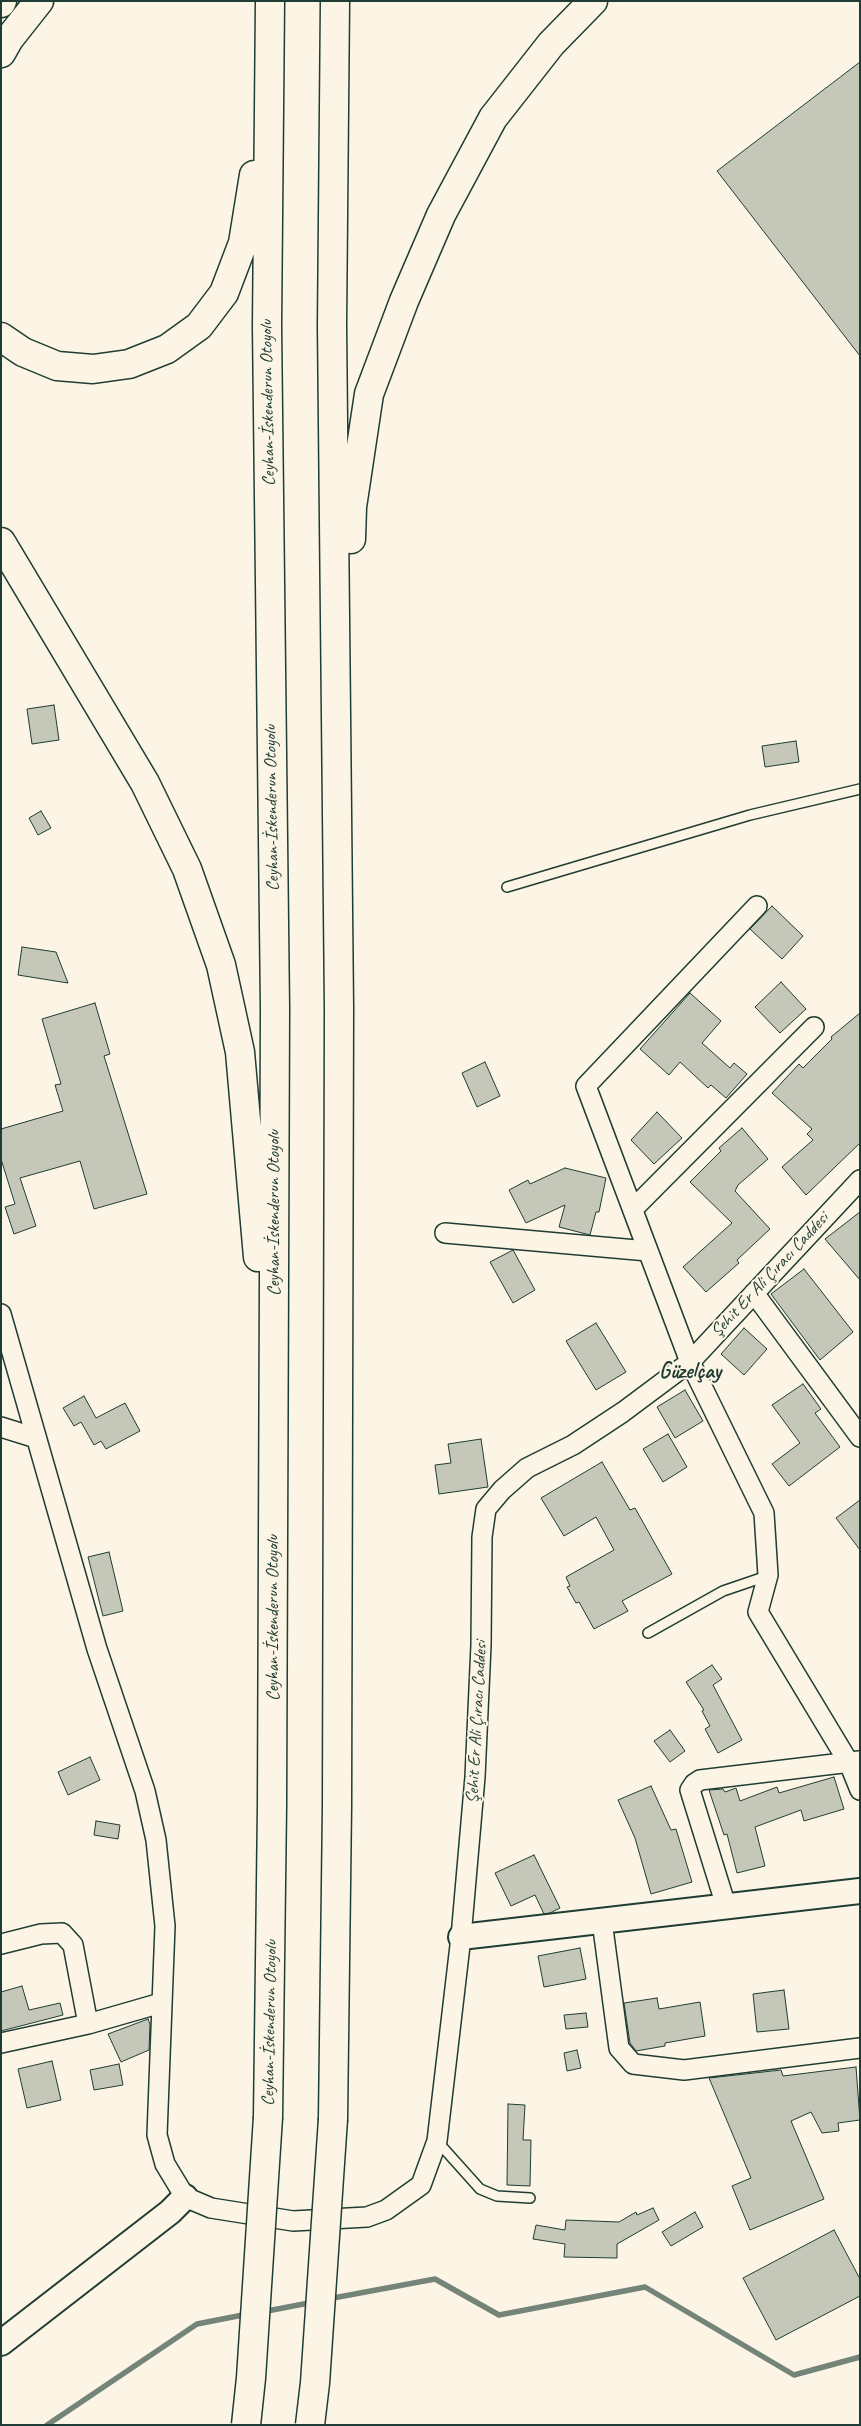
<!DOCTYPE html>
<html>
<head>
<meta charset="utf-8">
<style>
  body { margin:0 }
  #map { position:relative; width:861px; height:2426px; overflow:hidden; background:#fcf5e5; font-family:Caveat,sans-serif }
  canvas { display:block }
  .frame { position:absolute; inset:0; border:2px solid #1f3d34; pointer-events:none }
</style>
</head>
<body>
<div id="map">
<canvas width="861" height="2426"></canvas>
<div class="frame"></div>
</div>
<script>
const ctx = document.querySelector('canvas').getContext('2d');
ctx.lineJoin = 'round';
function shape(rows) {
  const path = new Path2D();
  for (const r of rows) {
    path.moveTo(r[0], r[1]);
    for (let i = 2; i < r.length; i += 2) path.lineTo(r[i], r[i + 1]);
  }
  return path;
}
function trace(path, color, width, dash) {
  ctx.strokeStyle = color;
  ctx.lineWidth = width;
  ctx.lineCap = dash ? 'butt' : 'round';
  ctx.setLineDash(dash || []);
  ctx.stroke(path);
}
function fillPath(path, color) {
  ctx.fillStyle = color;
  ctx.fill(path, 'evenodd');
}
function label(font, color, halo, rows, align = 'center') {
  ctx.font = font + ' Caveat,sans-serif';
  ctx.lineWidth = 4;
  ctx.setLineDash([]);
  ctx.textBaseline = 'middle';
  ctx.strokeStyle = halo;
  ctx.fillStyle = color;
  for (const [text, x, y, turn = 0] of rows) {
    ctx.save();
    ctx.translate(x, y);
    ctx.rotate((+turn || 0) * Math.PI / 180);
    ctx.textAlign = isNaN(turn) ? turn : align;
    if (halo) ctx.strokeText(text, 0, 0);
    ctx.fillText(text, 0, 0);
    ctx.restore();
  }
}
trace(shape([
  [328,2299,435,2279,499,2315,645,2287,794,2375,860,2357],
  [262,2312,314,2302],
  [47,2425,197,2324,248,2314]
]), '#758479', 5.5);
const building = shape([
  [860,62,860,356,717,171,860,62],
  [54,705,59,740,32,744,27,709,54,705],
  [796,741,799,762,765,767,762,746,796,741],
  [41,811,51,828,38,835,29,818,41,811],
  [772,906,803,936,782,959,750,929,772,906],
  [22,947,56,952,68,983,18,975,22,947],
  [781,982,806,1009,780,1033,755,1007,781,982],
  [690,993,721,1021,702,1043,730,1068,734,1063,747,1074,726,1098,711,1085,708,1088,680,1062,669,1075,640,1049,690,993],
  [95,1003,110,1054,104,1056,147,1194,94,1209,80,1161,20,1178,36,1226,14,1234,5,1207,15,1204,1,1159,1,1129,63,1111,55,1085,61,1084,42,1019,95,1003],
  [860,1013,860,1143,806,1195,782,1167,813,1140,807,1134,812,1129,772,1093,799,1064,803,1068,832,1039,831,1037,860,1013],
  [485,1062,500,1096,477,1107,462,1073,485,1062],
  [657,1112,682,1138,654,1164,631,1140,657,1112],
  [742,1128,768,1159,738,1185,735,1191,770,1229,737,1260,739,1263,706,1292,683,1267,732,1223,690,1182,721,1151,719,1148,742,1128],
  [565,1168,606,1178,599,1212,596,1212,590,1235,559,1227,565,1205,526,1223,509,1190,528,1180,530,1184,565,1168],
  [860,1212,860,1280,825,1239,860,1212],
  [513,1250,535,1290,513,1303,490,1262,513,1250],
  [804,1269,853,1332,820,1360,771,1294,804,1269],
  [596,1323,626,1372,596,1390,566,1341,596,1323],
  [744,1328,767,1349,744,1375,721,1354,744,1328],
  [803,1384,821,1409,815,1413,840,1447,789,1486,772,1464,800,1443,772,1405,803,1384],
  [685,1390,703,1421,675,1438,657,1407,685,1390],
  [84,1396,96,1418,125,1403,140,1431,106,1449,101,1441,94,1445,81,1422,74,1426,63,1408,84,1396],
  [668,1434,687,1467,663,1482,643,1449,668,1434],
  [481,1439,488,1487,439,1494,435,1465,451,1463,448,1444,481,1439],
  [602,1462,630,1510,635,1508,672,1574,622,1601,628,1611,594,1629,579,1602,576,1603,567,1587,570,1586,566,1577,614,1550,596,1517,564,1536,541,1498,602,1462],
  [860,1500,860,1550,836,1518,860,1500],
  [109,1552,123,1611,103,1616,88,1557,109,1552],
  [712,1665,722,1679,713,1685,742,1740,718,1753,705,1729,710,1726,702,1711,704,1710,686,1682,712,1665],
  [670,1730,685,1751,670,1762,654,1741,670,1730],
  [90,1757,100,1780,68,1795,58,1772,90,1757],
  [834,1777,844,1809,804,1821,801,1810,755,1827,765,1866,737,1873,727,1834,724,1835,709,1790,723,1789,725,1792,736,1788,740,1801,777,1787,779,1793,834,1777],
  [651,1786,671,1830,676,1829,692,1882,651,1894,635,1838,618,1800,651,1786],
  [96,1821,120,1825,118,1839,94,1835,96,1821],
  [534,1855,560,1908,550,1913,544,1914,535,1895,511,1906,495,1873,534,1855],
  [580,1948,586,1979,544,1987,538,1956,580,1948],
  [22,1986,29,2010,60,2003,63,2015,1,2031,1,1992,22,1986],
  [784,1990,789,2029,757,2032,753,1994,784,1990],
  [657,1998,659,2009,700,2002,705,2036,665,2043,665,2046,636,2051,630,2043,624,2003,657,1998],
  [586,2013,588,2027,566,2029,564,2015,586,2013],
  [148,2019,150,2024,149,2050,121,2062,108,2034,148,2019],
  [577,2050,581,2068,567,2071,564,2053,577,2050],
  [52,2061,61,2100,27,2108,18,2069,52,2061],
  [119,2064,123,2085,94,2090,90,2070,119,2064],
  [856,2067,860,2120,838,2123,839,2131,822,2133,811,2112,791,2121,824,2199,750,2230,732,2186,751,2178,709,2078,781,2070,783,2076,856,2067],
  [508,2104,525,2105,523,2140,531,2140,530,2186,507,2185,508,2104],
  [653,2208,659,2220,617,2244,617,2258,564,2257,565,2244,533,2239,536,2225,565,2230,566,2220,619,2222,636,2212,637,2215,653,2208],
  [695,2212,703,2227,671,2246,662,2232,695,2212],
  [834,2230,860,2279,860,2296,776,2340,743,2278,834,2230]
]);
fillPath(building, '#c5c7b9');
trace(building, '#1f3d34', 1);
const service = shape([
  [507,887,750,815,860,789],
  [648,1633,723,1591,767,1576],
  [437,2141,480,2189,497,2196,530,2198]
]);
const minor = shape([
  [757,906,586,1086,690,1362,764,1513,768,1575,758,1612,849,1763,860,1790],
  [633,1209,814,1027],
  [445,1233,648,1251],
  [754,1293,860,1437],
  [1,1314,97,1649,145,1791,156,1840,165,1926,157,2135,165,2164,185,2197,211,2208,293,2221,367,2217,386,2210,421,2185,437,2141,461,1937,475,1777,481,1645,482,1537,486,1509,502,1490,527,1468,573,1445,623,1412,690,1362,860,1180],
  [1,1427,36,1438],
  [726,1906,690,1790,694,1784,700,1780,859,1761],
  [602,1921,619,2048,633,2064,684,2070,860,2048],
  [1,1944,41,1934,62,1933,73,1945,88,2024],
  [1,2043,88,2024,161,2003]
]);
const tertiary = shape([
  [461,1937,860,1891],
  [1,2343,170,2212,185,2197]
]);
const motorway = shape([
  [1,3,2,1],
  [1,53,9,39,39,1],
  [1,337,23,352,57,366,93,369,129,364,167,349,199,326,224,293,243,243,254,175],
  [351,539,352,507,369,394,404,301,441,215,493,118,551,44,593,1],
  [1,542,145,783,187,869,221,965,240,1052,258,1257],
  [268,2117,272,1806,275,1009,267,326,270,1],
  [333,2119,337,1806,339,1008,332,325,335,1]
]);
trace(service, '#1f3d34', 12);
trace(minor, '#1f3d34', 22);
trace(tertiary, '#1f3d34', 28);
trace(motorway, '#1f3d34', 31);
trace(service, '#fcf5e5', 9);
trace(minor, '#fcf5e5', 19);
trace(tertiary, '#fcf5e5', 24);
trace(motorway, '#fcf5e5', 28);
const motorwayBridge = shape([
  [246,2425,251,2378,268,2117],
  [310,2425,315,2383,333,2119]
]);
trace(motorwayBridge, '#1f3d34', 31, []);
trace(motorwayBridge, '#fcf5e5', 28);
label('18px', '#1f3d34', '#fcf5e5', [
  ["Ceyhan-İskenderun Otoyolu",268,403,-91],
  ["Ceyhan-İskenderun Otoyolu",272,808,-91],
  ["Ceyhan-İskenderun Otoyolu",274,1213,-90],
  ["Şehit Er Ali Çıracı Caddesi",770,1275,-47],
  ["Ceyhan-İskenderun Otoyolu",273,1618,-90],
  ["Şehit Er Ali Çıracı Caddesi",477,1722,-87],
  ["Ceyhan-İskenderun Otoyolu",270,2023,-89]
]);
label('bold 22px', '#1f3d34', '#fcf5e5', [
  ["Güzelçay",690,1372]
]);
</script>
</body>
</html>
